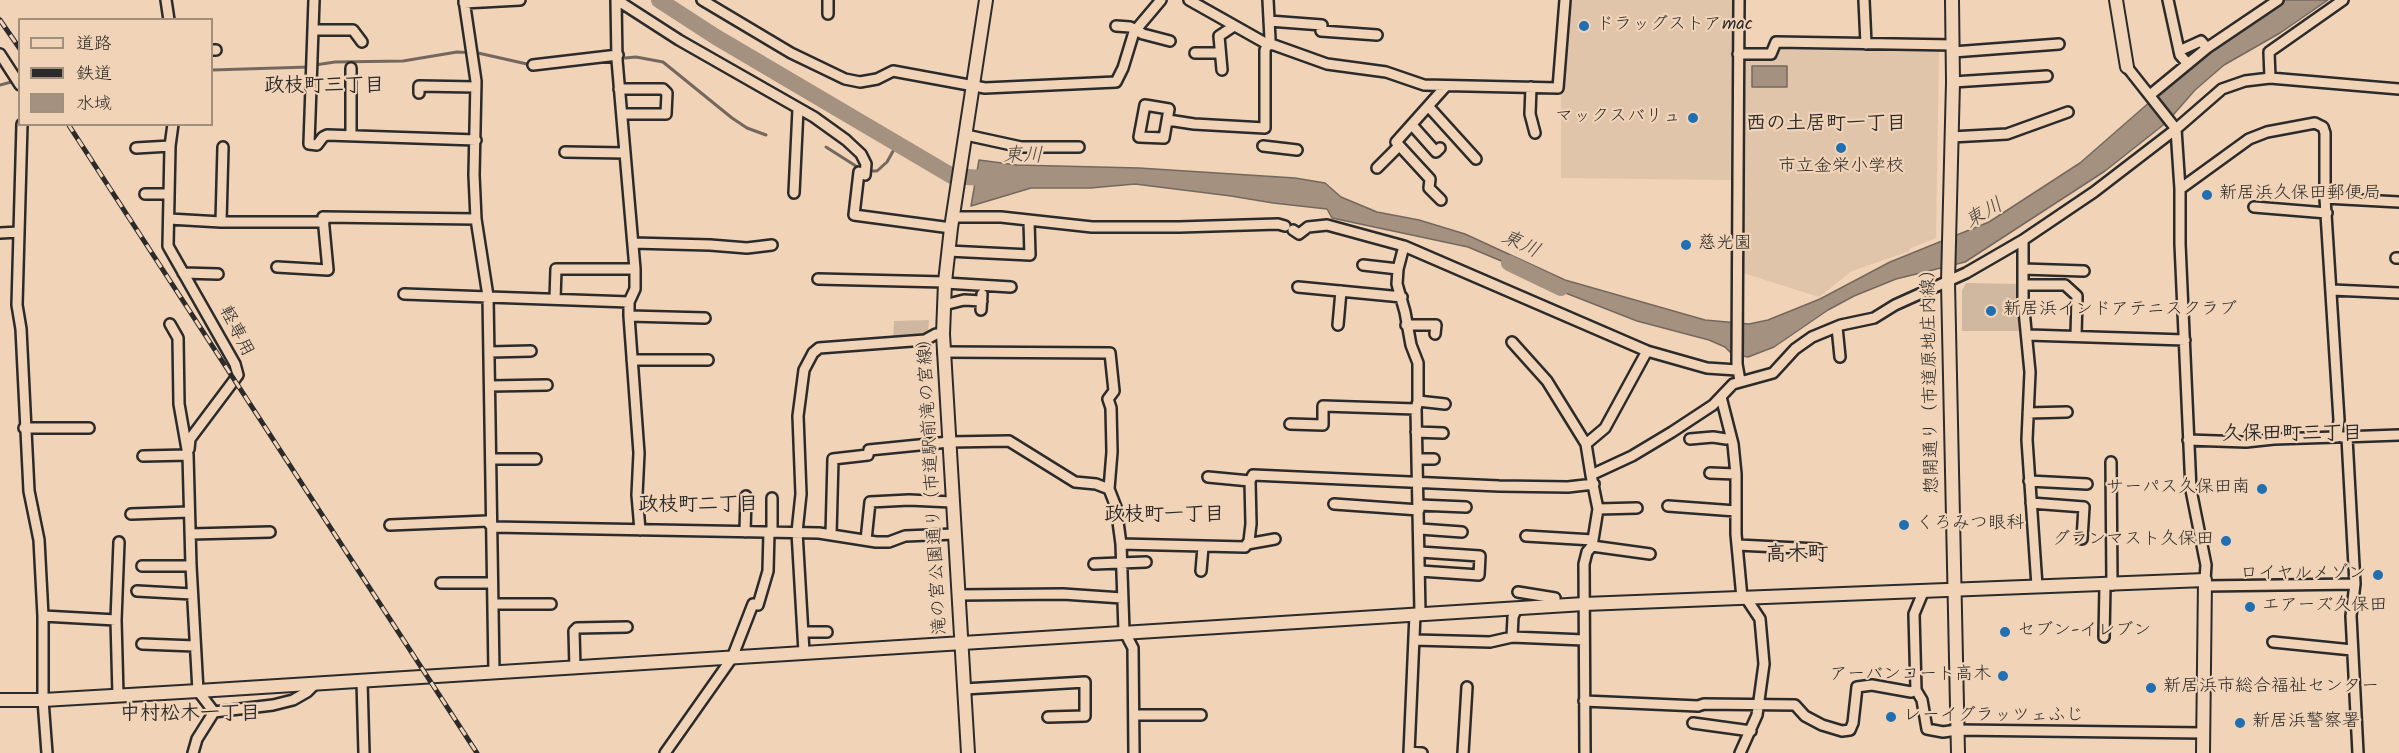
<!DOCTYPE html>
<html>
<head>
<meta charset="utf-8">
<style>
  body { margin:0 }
  #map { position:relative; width:2399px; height:753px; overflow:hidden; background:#f1d3b7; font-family:Kalam,"Klee One",sans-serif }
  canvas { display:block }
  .legend { position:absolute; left:18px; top:18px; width:195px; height:108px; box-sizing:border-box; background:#f1d3b7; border:2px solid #a2907f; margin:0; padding:8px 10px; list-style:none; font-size:18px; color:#2b2b2b }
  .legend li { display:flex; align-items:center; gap:12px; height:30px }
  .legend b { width:30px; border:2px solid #a2907f }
</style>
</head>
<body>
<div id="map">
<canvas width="2399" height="753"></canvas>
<ul class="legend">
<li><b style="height:8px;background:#f1d3b7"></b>道路</li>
<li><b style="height:8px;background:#2b2b2b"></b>鉄道</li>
<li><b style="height:16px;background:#a49180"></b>水域</li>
</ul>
</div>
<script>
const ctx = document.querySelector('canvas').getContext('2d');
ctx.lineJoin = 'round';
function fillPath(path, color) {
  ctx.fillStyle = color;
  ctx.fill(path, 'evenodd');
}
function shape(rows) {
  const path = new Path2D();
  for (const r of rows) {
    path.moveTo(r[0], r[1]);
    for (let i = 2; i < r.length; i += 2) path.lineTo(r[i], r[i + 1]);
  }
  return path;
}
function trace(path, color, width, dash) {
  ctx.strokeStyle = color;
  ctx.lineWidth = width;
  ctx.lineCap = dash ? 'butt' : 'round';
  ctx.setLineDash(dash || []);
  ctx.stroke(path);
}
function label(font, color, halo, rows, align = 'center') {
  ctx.font = font + ' Kalam,"Klee One",sans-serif';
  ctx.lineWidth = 4.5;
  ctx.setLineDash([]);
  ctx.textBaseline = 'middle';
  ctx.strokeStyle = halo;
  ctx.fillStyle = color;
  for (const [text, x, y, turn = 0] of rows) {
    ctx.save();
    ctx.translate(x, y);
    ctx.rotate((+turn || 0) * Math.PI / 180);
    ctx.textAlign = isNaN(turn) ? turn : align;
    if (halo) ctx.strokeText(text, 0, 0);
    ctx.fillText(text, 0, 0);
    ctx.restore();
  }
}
fillPath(shape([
  [1569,0,1734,0,1733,180,1561,178,1561,89],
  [1780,45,1939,49,1936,238,1909,249,1910,251,1852,271,1819,297,1743,273,1745,59,1774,57]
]), '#e0c5ab');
fillPath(shape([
  [1966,283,2020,284,2020,331,1962,331,1962,291],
  [929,320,928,333,918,337,893,338,894,321]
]), '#d0b8a0');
const water = shape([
  [2282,0,2328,0,2280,33,2224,65,2195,90,2167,122,2105,171,1965,262,1896,279,1854,296,1828,310,1774,347,1748,357,1732,354,1725,347,1709,340,1637,321,1558,290,1537,276,1468,247,1332,218,1327,209,1273,203,1231,196,1135,184,1090,188,1031,188,971,206,979,160,1017,165,1139,168,1295,178,1325,183,1341,197,1377,212,1419,220,1465,234,1565,280,1705,320,1749,324,1768,320,1820,299,1890,262,1989,222,2080,163,2199,59,2282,0],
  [1752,66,1787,66,1787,87,1752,87,1752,66]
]);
fillPath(water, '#a49180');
trace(water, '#74685e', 1.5);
trace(shape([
  [625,58,636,57,663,62,732,118,747,128,766,135],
  [315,65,335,62,403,61,457,52,478,53,527,64],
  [212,70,309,67],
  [0,85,15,81],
  [826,147,859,168],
  [869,171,877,171,887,162,897,144]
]), '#74685e', 3);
trace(shape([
  [659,0,716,37,952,176,998,179],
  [1509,263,1561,288]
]), '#a49180', 16);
const minor = shape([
  [166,0,169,20],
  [314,0,309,144,317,145,323,137,327,135,476,140],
  [464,0,476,81,474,175,476,219,488,296,494,672],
  [616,0,617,60,635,269,635,289,629,302,629,316,639,453,637,495,640,530],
  [617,0,679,40,814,117,846,140,861,154,866,164,865,175,859,172,854,215,951,228],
  [702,0,791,53,845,79,860,82,877,79,893,71,985,88,1116,82,1123,68,1134,32,1161,0],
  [1189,0,1267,44,1274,45,1327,64,1386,72,1424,85,1558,88,1565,0],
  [1739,0,1737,364,1740,381],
  [1864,0,1866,44],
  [2168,0,2180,55,2188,64],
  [464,3,520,0],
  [828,14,828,0],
  [1269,21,1322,25,1321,31,1377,35],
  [1116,26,1130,27,1143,34,1170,41],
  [313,30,353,30,362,42],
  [212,50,216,50],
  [2179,51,2201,41,2207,48],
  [1953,52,2059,44],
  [1195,53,1220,53],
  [0,54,20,85],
  [1738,54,1771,54,1776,42,1953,45],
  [533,65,618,55],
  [2127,67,2176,129,2180,189,2180,244,2191,490,2206,565,2205,580],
  [351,68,351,135],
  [1222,70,1219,36,1234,26],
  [2270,78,2269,52,2343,0],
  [1953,82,2047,76],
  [1531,87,1530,114,1535,133],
  [619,89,663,89,667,93,666,114,622,114],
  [419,93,419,86,476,87],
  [2150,95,2207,48,2278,0],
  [1145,105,1169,109,1164,138,1139,137,1145,105],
  [1428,106,1476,159],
  [1168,120,1194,124,1265,128,1265,50,1270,39,1268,0],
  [22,124,17,305,21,329,29,491,39,540,43,616,43,700,47,753],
  [173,124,170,146,168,246,235,364,238,375,190,439,189,449],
  [1412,125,1436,152,1440,148],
  [966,135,1021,147,1079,147],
  [1951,137,2007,134,2068,112],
  [1263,146,1297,150],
  [136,148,170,146],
  [565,152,625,153],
  [1377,168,1399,146],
  [2180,189,2249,139,2267,132,2315,123,2323,127,2325,133,2325,198,2339,420,2337,437,2274,439,2246,442,2188,440],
  [794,193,798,109],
  [145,194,169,194],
  [2325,198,2399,202],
  [1441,200,1429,188,1430,179,1396,142,1446,86],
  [2254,207,2327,213],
  [953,217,1001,217,1092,227,1179,227,1278,224,1285,226],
  [169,219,221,222,324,222],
  [221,222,223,147],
  [1293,230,1299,234,1308,227,1327,225,1404,246,1398,269,1397,284,1405,312,1411,345,1418,363,1418,401,1416,409,1420,613],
  [0,233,19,232],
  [2023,240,2023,300,2030,372,2027,440,2037,586],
  [633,243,710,245,747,248,772,245],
  [1404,246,1647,351,1707,368,1737,370],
  [948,251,1030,255,1029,221],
  [2396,258,2399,258],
  [1363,265,1398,269],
  [277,267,328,270,323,217,476,219],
  [2023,269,2084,271],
  [183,273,218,274],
  [818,279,945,282],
  [945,283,1011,287],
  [2023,285,2065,285,2077,296,2076,336],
  [1298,287,1402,297],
  [2332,290,2399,293],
  [404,294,629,302],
  [555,299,556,269,635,269],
  [944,305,964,300,982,301],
  [981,310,982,294],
  [629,316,705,318],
  [170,324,178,338,179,404,188,455,191,566,198,691,214,712,197,739,193,753],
  [1338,325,1341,291],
  [1406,325,1436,325,1435,334],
  [1837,327,1840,357],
  [2028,335,2185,340],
  [1512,342,1547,381,1586,444,1605,428,1647,351],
  [490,352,531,351],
  [943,352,1110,353,1114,391,1108,399,1111,408,1112,452,1109,489,1116,507,1121,544],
  [632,360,708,360],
  [490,386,547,385],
  [1721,397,1733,444,1736,474,1736,534,1742,598],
  [1418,401,1445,404],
  [2028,413,2067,412],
  [1290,424,1323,425,1323,406,1416,409],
  [24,428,89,428],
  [1416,432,1443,433],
  [2342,437,2399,435],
  [2347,438,2355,584,2351,616,2358,753],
  [1690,439,1713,437,1726,439,1731,437],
  [1586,444,1591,475],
  [143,456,188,455],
  [491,459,536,459],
  [1417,459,1434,459],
  [2111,462,2112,585],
  [1710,473,1736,474],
  [1208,477,1250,481],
  [2029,481,2087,484],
  [2031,503,2084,507,2082,539],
  [1334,504,1419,510],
  [1419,505,1466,507],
  [1668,506,1736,511],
  [1598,509,1637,508],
  [131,514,189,512],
  [390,525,487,521,492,527,819,533,876,542,889,542,905,536,954,534],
  [1420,529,1462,532],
  [745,532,746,496],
  [772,532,772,498],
  [191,534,270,532],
  [831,535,833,459,868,455,869,450,949,442,1009,441,1075,482,1096,484,1109,489],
  [1526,536,1593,540],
  [866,540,870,502,909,500,952,502],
  [1247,544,1275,539],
  [1738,545,1818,549],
  [1592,546,1650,554],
  [1420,552,1480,556,1479,575,1420,571],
  [1094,564,1146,562],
  [142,566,191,566],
  [1201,571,1203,547],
  [441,583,491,583],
  [2205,586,2355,584],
  [1924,590,1914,614,1916,690,1922,700,1927,729,1943,732,1957,730,2203,733],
  [137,591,192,594],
  [1518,592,1555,598,1555,606],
  [958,595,1063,594,1122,598],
  [493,604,551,604],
  [1517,608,1513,617,1512,637,1584,640],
  [43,616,116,620],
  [803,632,827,632],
  [2104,637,2105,585],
  [1414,640,1490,642,1512,637],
  [2273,642,2352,650],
  [142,644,195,646],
  [804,652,797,532,801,494,798,416,804,370,813,353,819,348,925,340,936,334,943,334],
  [575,668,574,631,577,628,627,627],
  [362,681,364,753],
  [964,689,1085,682,1085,716,1048,717],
  [118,695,116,620,119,542],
  [1584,701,1698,706,1704,704,1795,705,1805,716,1822,725,1842,731,1850,730,1853,723,1857,687,1872,685,1911,692,1916,690],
  [214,712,273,705,293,700,307,692,315,684],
  [1134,715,1201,715],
  [1693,723,1751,731],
  [1409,752,1422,753],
  [665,753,732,658,753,604,758,605,768,571,769,532],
  [1134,753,1133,648,1124,631,1121,544,1245,547,1249,541,1251,524,1250,481,1253,475,1499,486,1568,487,1594,484],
  [1409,753,1415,614],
  [1463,753,1467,687],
  [1585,753,1584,564,1587,552,1592,546,1598,509,1591,475,1632,456,1672,432,1713,405,1733,384,1773,373,1795,349,1812,337,1841,325,1874,318,1895,305,1966,273,2023,240,2094,192,2176,129,2222,89,2245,81,2270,78,2399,89],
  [1740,753,1757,715,1764,664,1760,619,1746,598]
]);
const tertiary = shape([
  [1952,0,1953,82,1948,282,1958,753],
  [2116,0,2127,67],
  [0,700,43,700,198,691,1584,604,2205,580,2203,753],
  [968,753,943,334,945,282,951,228,986,0]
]);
trace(minor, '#2b2b2b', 14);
trace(tertiary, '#2b2b2b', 16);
trace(minor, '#f1d3b7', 9);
trace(tertiary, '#f1d3b7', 12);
const rail = shape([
  [0,20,20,49],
  [68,124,477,753]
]);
trace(rail, '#2b2b2b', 5);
trace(rail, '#f1d3b7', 3, [9]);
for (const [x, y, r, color] of [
  [1584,26,6,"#1f6fb2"],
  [1693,118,6,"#1f6fb2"],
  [1841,148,6,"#1f6fb2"],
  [2207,195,6,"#1f6fb2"],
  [1686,245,6,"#1f6fb2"],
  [1991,311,6,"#1f6fb2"],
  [2262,489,6,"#1f6fb2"],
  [1904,525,6,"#1f6fb2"],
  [2226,541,6,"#1f6fb2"],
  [2378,575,6,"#1f6fb2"],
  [2250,607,6,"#1f6fb2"],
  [2005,632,6,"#1f6fb2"],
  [2003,676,6,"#1f6fb2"],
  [2151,688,6,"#1f6fb2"],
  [1891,717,6,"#1f6fb2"],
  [2240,723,6,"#1f6fb2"]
]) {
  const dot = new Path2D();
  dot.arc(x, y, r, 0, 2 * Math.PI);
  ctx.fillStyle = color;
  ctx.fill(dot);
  trace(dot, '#f1d3b7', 2);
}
label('18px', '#2b2b2b', '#f1d3b7', [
  ["ドラッグストアmac",1596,26],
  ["マックスバリュ",1681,118,"right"],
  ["市立金栄小学校",1841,168,"center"],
  ["新居浜久保田郵便局",2219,195],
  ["慈光園",1698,245],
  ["新居浜インドアテニスクラブ",2003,311],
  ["サーパス久保田南",2250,489,"right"],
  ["くろみつ眼科",1916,525],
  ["グランマスト久保田",2214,541,"right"],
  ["ロイヤルメゾン",2366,575,"right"],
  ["エアーズ久保田",2262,607],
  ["セブン-イレブン",2017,632],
  ["アーバンコート高木",1991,676,"right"],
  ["新居浜市総合福祉センター",2163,688],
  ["レーイグラッツェふじ",1903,717],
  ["新居浜警察署",2252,723]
], 'left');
label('18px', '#2b2b2b', '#f1d3b7', [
  ["軽専用",235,332,63],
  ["惣開通り（市道原地庄内線）",1932,377,-91],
  ["滝の宮公園通り（市道駅前滝の宮線）",934,482,-93]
]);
label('bold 20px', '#2b2b2b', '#f1d3b7', [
  ["政枝町三丁目",324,88],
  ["西の土居町一丁目",1826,126],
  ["久保田町三丁目",2292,436],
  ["政枝町二丁目",698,507],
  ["政枝町一丁目",1164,517],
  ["中村松木一丁目",190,716]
]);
label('italic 20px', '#494440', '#f1d3b7', [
  ["東川",1023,158],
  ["東川",1985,215,-30],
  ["東川",1520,246,25]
]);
label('bold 21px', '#2b2b2b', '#f1d3b7', [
  ["高木町",1797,556]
]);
</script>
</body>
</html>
